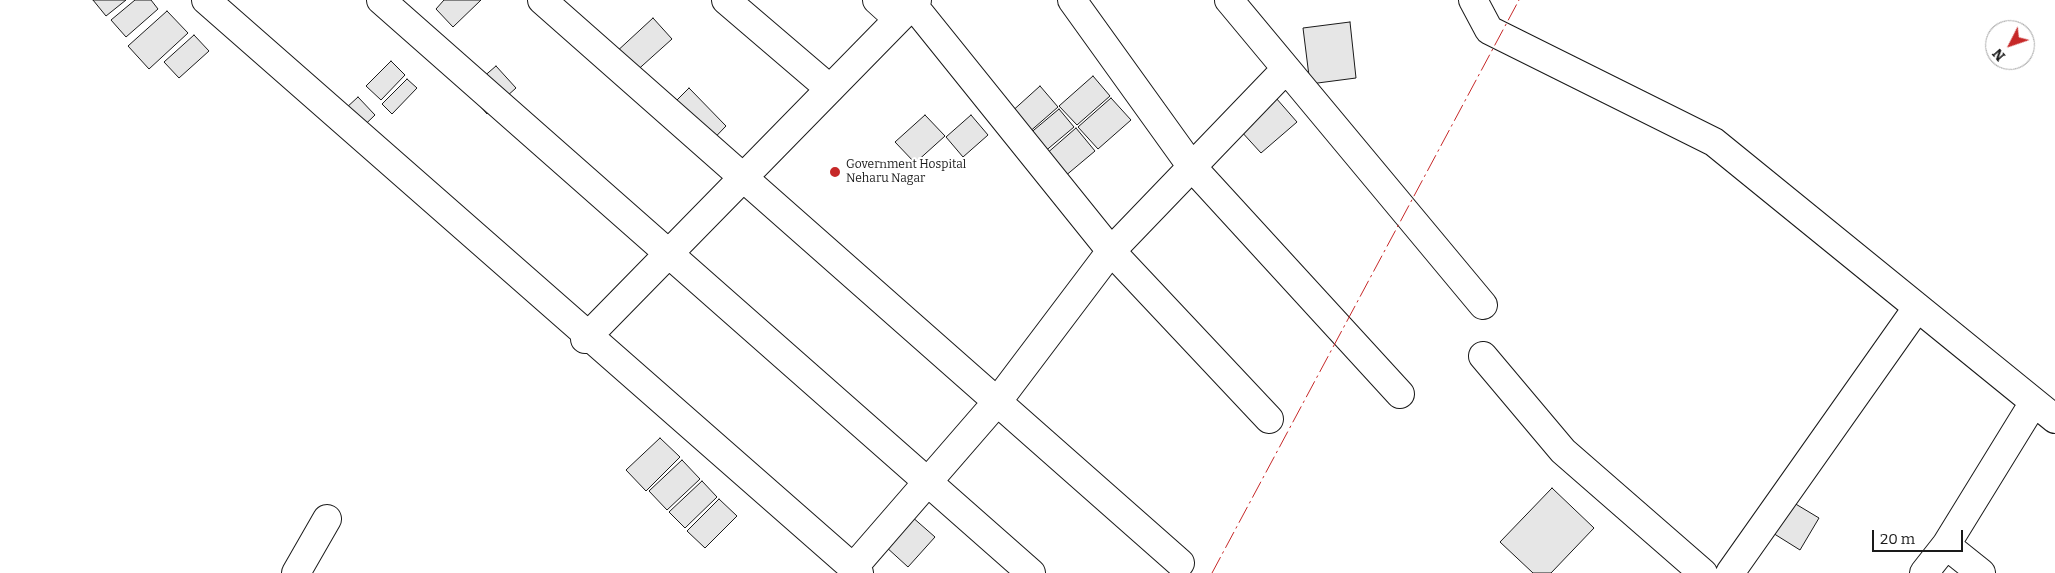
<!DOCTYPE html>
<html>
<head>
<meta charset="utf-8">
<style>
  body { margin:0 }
  #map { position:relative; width:2055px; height:573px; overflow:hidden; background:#fff; font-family:Bitter,serif }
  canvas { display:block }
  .north { position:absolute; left:1985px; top:20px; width:50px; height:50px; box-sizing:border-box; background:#fff; border:1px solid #a3a3a3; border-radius:50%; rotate:229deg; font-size:14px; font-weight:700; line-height:20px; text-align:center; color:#1a1a1a }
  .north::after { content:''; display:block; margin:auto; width:18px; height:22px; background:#c62828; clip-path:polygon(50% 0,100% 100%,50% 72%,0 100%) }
  .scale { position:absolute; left:1872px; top:530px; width:91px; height:22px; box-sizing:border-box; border:2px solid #1a1a1a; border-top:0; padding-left:6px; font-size:15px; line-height:18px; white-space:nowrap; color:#1a1a1a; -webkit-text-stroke:4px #fff; paint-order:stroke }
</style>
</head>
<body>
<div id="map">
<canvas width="2055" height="573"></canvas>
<div class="north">N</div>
<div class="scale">20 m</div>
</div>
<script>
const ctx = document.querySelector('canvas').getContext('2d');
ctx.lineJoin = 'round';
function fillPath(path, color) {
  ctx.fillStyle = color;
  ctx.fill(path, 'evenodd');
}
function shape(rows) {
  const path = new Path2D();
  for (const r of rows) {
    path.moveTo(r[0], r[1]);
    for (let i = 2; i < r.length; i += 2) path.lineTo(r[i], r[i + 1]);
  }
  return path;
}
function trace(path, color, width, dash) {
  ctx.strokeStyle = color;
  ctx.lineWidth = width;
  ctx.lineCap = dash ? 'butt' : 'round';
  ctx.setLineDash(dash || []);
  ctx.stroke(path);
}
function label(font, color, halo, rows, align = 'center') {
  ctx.font = font + ' Bitter,serif';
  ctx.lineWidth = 4;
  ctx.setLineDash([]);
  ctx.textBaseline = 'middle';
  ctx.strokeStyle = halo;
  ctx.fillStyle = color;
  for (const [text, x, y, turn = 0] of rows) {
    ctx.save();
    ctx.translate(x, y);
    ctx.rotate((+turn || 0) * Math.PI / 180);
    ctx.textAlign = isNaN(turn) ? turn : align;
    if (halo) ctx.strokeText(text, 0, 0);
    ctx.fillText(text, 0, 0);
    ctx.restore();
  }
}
const building = shape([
  [93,0,126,0,106,16,93,0],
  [135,0,151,0,158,9,126,37,111,20,135,0],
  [444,0,481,0,453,27,436,9,444,0],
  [167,11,188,33,149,69,128,46,167,11],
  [653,18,672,39,633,74,614,54,653,18],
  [1350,22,1356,78,1310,84,1303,28,1350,22],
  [194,35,209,51,179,78,164,62,194,35],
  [391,61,405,75,381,100,366,86,391,61],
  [496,66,516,88,487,114,467,91,496,66],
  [1093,76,1110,96,1077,125,1059,106,1093,76],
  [407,79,417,88,392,114,382,104,407,79],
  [1040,86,1058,107,1027,134,1009,114,1040,86],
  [689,88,726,126,698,155,660,117,689,88],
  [358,97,375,115,349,140,332,121,358,97],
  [1111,98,1131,120,1098,149,1078,127,1111,98],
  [1276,98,1297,122,1261,153,1240,130,1276,98],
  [1059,109,1074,127,1043,153,1028,135,1059,109],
  [925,115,945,136,915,163,895,142,925,115],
  [971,115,988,135,963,157,946,137,971,115],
  [1076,128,1095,151,1064,177,1045,155,1076,128],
  [660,438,680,457,646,491,626,470,660,438],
  [682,460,700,479,667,510,649,491,682,460],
  [702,481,717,497,685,528,669,512,702,481],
  [1552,488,1594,528,1551,573,1533,573,1500,542,1552,488],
  [1779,494,1819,518,1800,550,1760,525,1779,494],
  [719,499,737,516,705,548,687,531,719,499],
  [911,516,935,537,908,567,885,546,911,516]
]);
fillPath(building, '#e6e6e6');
trace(building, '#1a1a1a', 1);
const street = shape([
  [206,0,859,573],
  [381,0,1031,573],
  [542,0,1180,563],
  [726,0,830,89],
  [877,0,898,19],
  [909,0,1111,251,1269,419],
  [1072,0,1192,167,1400,394],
  [1229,0,1483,305],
  [1473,0,1489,30,1714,142,2055,419],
  [585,339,917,0],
  [1483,356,1563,451,1703,573],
  [1946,545,1981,573],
  [853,568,997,402,1111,251,1286,69],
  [296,573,327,519],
  [1730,573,1917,308],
  [1924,573,1946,545,2034,402]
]);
trace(street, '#1a1a1a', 30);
trace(street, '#fff', 28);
trace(shape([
  [1212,573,1519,0]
]), '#c62828', 1, [18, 4, 2.5, 4]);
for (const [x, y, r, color] of [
  [835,172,6,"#c62828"]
]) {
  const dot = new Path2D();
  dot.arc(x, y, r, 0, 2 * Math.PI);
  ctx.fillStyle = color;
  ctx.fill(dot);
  trace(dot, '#fff', 2);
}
label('12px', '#1a1a1a', '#fff', [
  ["Government Hospital",846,165],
  ["Neharu Nagar",846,179]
], 'left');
</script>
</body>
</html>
